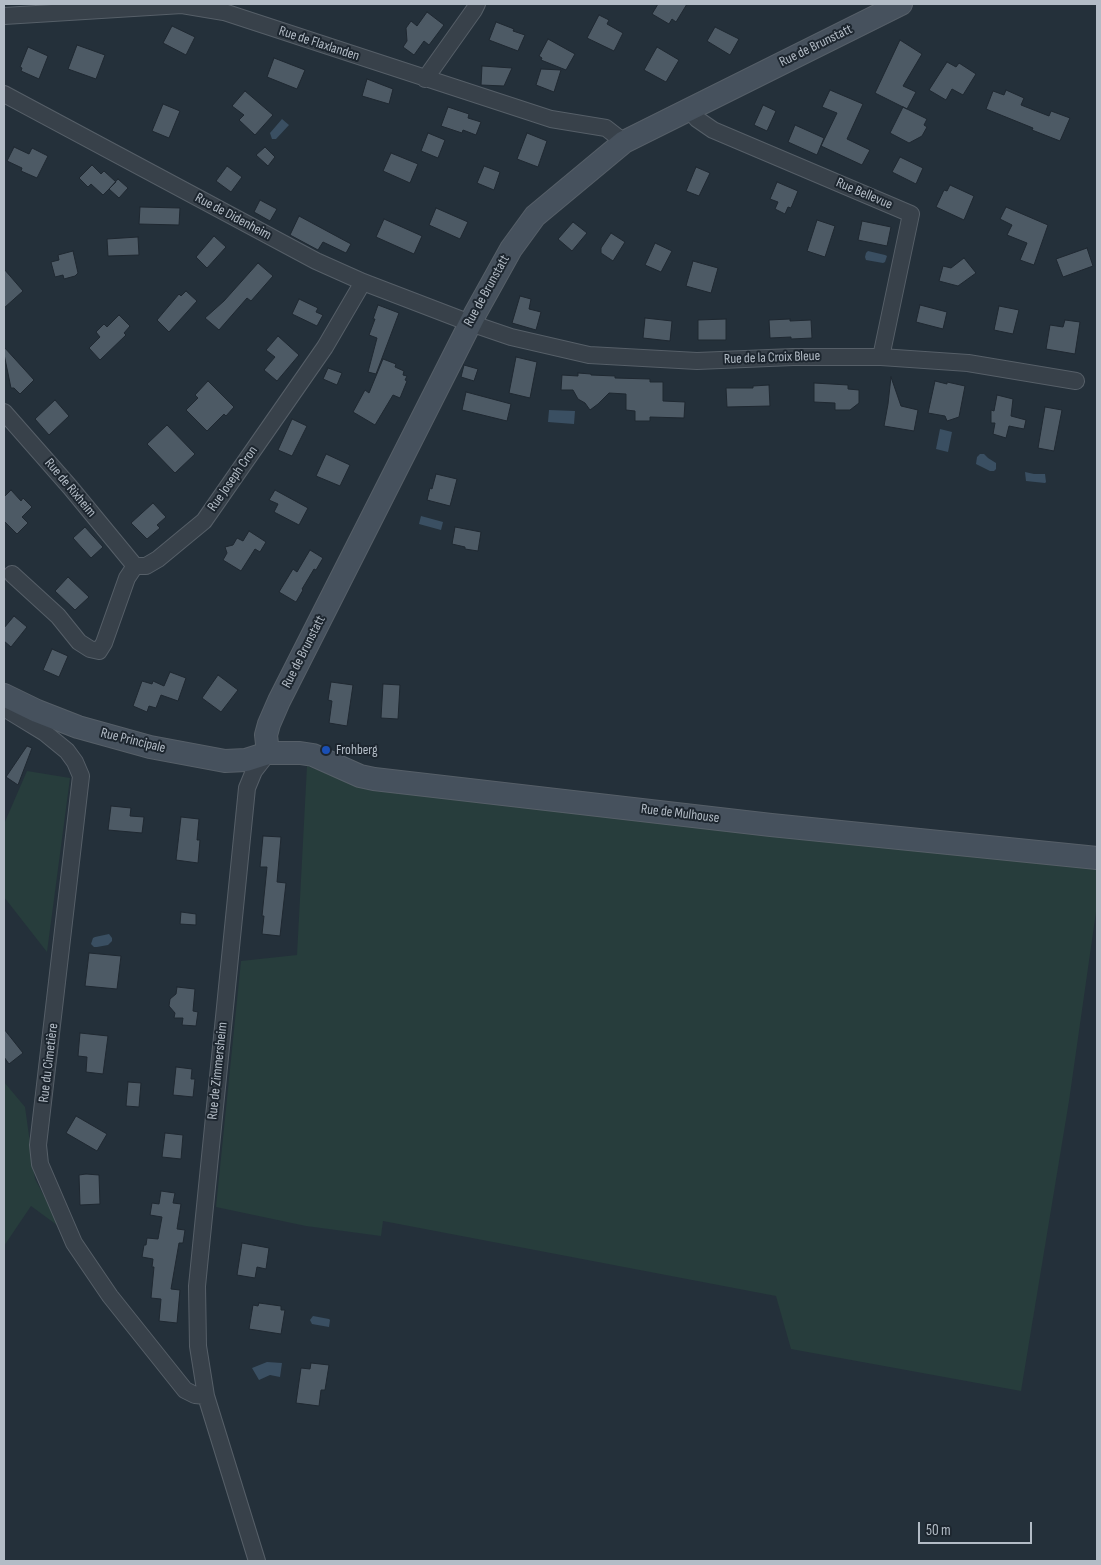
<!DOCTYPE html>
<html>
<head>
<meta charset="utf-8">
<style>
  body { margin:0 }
  #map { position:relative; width:1101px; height:1565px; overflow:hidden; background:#24303a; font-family:"Sofia Sans Condensed",sans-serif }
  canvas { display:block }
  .frame { position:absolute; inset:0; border:5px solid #b3bcc6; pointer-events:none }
  .scale { position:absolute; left:918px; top:1522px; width:114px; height:22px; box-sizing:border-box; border:2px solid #b3bcc6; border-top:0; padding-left:6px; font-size:15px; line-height:18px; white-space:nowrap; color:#b3bcc6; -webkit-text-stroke:4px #1d262f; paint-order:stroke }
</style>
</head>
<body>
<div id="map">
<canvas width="1101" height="1565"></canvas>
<div class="frame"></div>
<div class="scale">50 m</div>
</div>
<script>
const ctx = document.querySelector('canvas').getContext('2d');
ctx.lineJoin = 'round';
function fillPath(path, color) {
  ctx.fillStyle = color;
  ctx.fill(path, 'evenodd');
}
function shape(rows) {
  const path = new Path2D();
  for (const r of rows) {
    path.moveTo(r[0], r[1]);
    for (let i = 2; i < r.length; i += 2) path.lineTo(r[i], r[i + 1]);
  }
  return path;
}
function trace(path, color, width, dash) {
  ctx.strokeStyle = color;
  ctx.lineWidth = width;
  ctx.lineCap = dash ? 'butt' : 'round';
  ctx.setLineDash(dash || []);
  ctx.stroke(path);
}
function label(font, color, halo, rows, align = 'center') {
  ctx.font = font + ' "Sofia Sans Condensed",sans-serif';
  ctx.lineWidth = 4;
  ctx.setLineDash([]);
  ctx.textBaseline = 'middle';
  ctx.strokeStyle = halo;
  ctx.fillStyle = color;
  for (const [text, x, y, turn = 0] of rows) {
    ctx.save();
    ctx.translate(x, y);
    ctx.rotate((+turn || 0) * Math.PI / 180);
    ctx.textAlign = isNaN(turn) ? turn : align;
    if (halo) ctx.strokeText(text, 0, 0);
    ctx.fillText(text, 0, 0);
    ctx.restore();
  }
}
fillPath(shape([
  [307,766,361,787,1097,868,1097,905,1069,1101,1021,1391,791,1349,776,1296,383,1221,381,1236,306,1226,216,1207,241,961,297,955],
  [27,771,70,778,47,952,4,897,4,824],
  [4,1082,25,1107,35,1179,61,1228,31,1206,4,1246]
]), '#273d3c');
fillPath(shape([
  [282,119,289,125,276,139,272,139,270,133],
  [868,251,885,255,887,256,885,262,883,263,866,260,865,257,866,253],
  [549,410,575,411,574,424,548,422],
  [940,429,952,432,948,452,936,449],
  [980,454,984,454,988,458,996,463,996,469,994,471,990,471,976,464,977,457],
  [1025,472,1034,474,1045,474,1046,482,1045,483,1026,481],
  [421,516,443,522,441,530,419,524],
  [109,934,112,938,112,941,108,945,97,947,94,947,91,944,93,938,95,937],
  [313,1316,329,1319,330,1320,329,1327,312,1324,310,1320],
  [267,1362,282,1363,280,1377,270,1375,259,1380,252,1368]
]), '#3a4f62');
const building = shape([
  [658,4,687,4,676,22,672,19,669,24,652,14,658,4],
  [427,12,444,25,429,45,424,41,414,55,403,47,407,41,406,28,411,21,417,26,427,12],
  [599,15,609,20,607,24,623,33,614,51,587,38,599,15],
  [496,22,514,29,513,31,525,35,518,51,489,40,496,22],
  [172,26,195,37,186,55,163,43,172,26],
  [715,27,739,39,730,55,707,41,715,27],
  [548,39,575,54,566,70,541,60,542,58,539,56,548,39],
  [900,40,922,54,903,86,916,92,907,109,875,93,900,40],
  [77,45,105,55,96,79,68,69,77,45],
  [28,47,48,56,39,79,21,71,22,68,20,67,28,47],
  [657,47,679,60,666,82,644,70,657,47],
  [274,58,305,70,297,89,267,77,274,58],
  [947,62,956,67,959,63,976,74,963,95,952,89,946,100,929,90,947,62],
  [482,66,512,68,504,86,481,85,482,66],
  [541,69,561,70,554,92,536,85,541,69],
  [367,79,393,89,389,104,362,96,367,79],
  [830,90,863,104,847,139,870,150,862,165,821,146,837,113,822,107,830,90],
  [1006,90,1024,98,1021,105,1049,116,1051,111,1070,118,1060,141,1032,130,1033,128,986,109,993,91,1004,95,1006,90],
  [245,91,273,115,255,135,239,120,244,115,232,106,245,91],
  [163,104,180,111,169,138,152,131,163,104],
  [763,105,776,111,767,131,754,125,763,105],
  [448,107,469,114,468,118,481,122,476,135,463,130,462,133,441,126,448,107],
  [903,107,927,119,924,125,927,127,922,136,909,143,890,133,903,107],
  [795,125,824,138,817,155,788,142,795,125],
  [428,133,445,140,438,158,421,151,428,133],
  [527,133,547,141,538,167,517,159,527,133],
  [14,147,29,154,32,148,48,156,37,178,21,171,22,168,7,161,14,147],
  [265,147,275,157,268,166,256,155,265,147],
  [391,153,418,164,410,183,383,171,391,153],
  [900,157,923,168,916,184,892,172,900,157],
  [92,165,101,174,104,171,116,182,103,195,91,184,88,187,79,178,92,165],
  [227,166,242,177,231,192,216,181,227,166],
  [484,166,500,172,494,190,477,183,484,166],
  [696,167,710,173,699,196,686,191,696,167],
  [118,179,128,188,119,198,109,189,118,179],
  [777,182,798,191,791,208,788,207,785,214,775,209,778,202,770,199,777,182],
  [950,185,974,196,964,220,936,207,944,190,947,191,950,185],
  [260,200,277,209,270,221,254,212,260,200],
  [140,207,180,208,179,225,139,224,140,207],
  [1006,207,1048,225,1034,265,1020,260,1027,243,1007,235,1012,225,1000,219,1006,207],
  [436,208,468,222,460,239,429,225,436,208],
  [299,216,351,244,346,253,323,242,318,250,290,235,299,216],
  [384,219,422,236,414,254,376,237,384,219],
  [817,220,835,226,825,257,807,251,817,220],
  [862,221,891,227,887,246,858,240,862,221],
  [573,222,587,233,572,251,558,239,573,222],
  [611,233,625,242,613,261,601,253,601,248,611,233],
  [214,236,226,247,207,268,196,257,214,236],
  [138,237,139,255,108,256,107,239,138,237],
  [655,243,672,251,661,272,645,265,655,243],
  [1087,248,1093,266,1063,277,1056,259,1087,248],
  [73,251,78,273,75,276,64,279,63,275,55,277,51,262,59,260,58,255,73,251],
  [964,258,976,273,958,286,939,281,943,266,951,268,964,258],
  [693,261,718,268,711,293,686,286,693,261],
  [258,263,273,276,251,301,247,298,219,330,205,318,224,301,258,263],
  [4,269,23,291,4,308,4,269],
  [186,291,197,301,169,332,157,320,179,294,181,296,186,291],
  [520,296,531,299,529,309,541,312,536,330,512,323,520,296],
  [299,299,318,308,316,312,323,315,317,326,292,314,299,299],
  [378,305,399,313,376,374,368,372,377,338,369,335,375,319,373,319,378,305],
  [920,305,947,312,943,329,916,322,920,305],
  [999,306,1019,310,1013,334,994,330,999,306],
  [119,315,130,326,124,333,126,335,100,360,89,348,100,337,96,332,104,324,107,327,119,315],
  [645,318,672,321,670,341,643,338,645,318],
  [726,319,726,340,698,340,698,320,726,319],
  [790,319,790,321,811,320,812,338,791,339,791,337,770,338,769,320,790,319],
  [1065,320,1080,322,1075,354,1046,349,1050,325,1063,327,1065,320],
  [278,336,299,355,277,381,264,370,275,357,266,350,278,336],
  [4,347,34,380,20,394,14,388,11,388,4,354,4,347],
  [516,357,537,362,530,398,509,393,516,357],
  [383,359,396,364,395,367,404,371,403,375,407,376,405,380,407,381,400,398,393,395,375,425,353,412,365,390,369,393,383,359],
  [464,365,478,369,474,381,461,377,464,365],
  [328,368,342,373,337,385,323,379,328,368],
  [578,373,591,374,591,375,615,376,615,378,650,379,650,382,663,382,663,401,685,402,684,418,650,417,650,421,635,421,635,411,626,410,626,394,609,393,598,404,590,410,585,403,578,399,573,390,561,390,562,375,578,376,578,373],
  [891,377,901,406,918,410,914,431,884,426,888,404,891,377],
  [208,381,234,407,226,416,224,414,207,431,186,410,198,398,195,395,208,381],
  [935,381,947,384,947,382,965,386,959,417,947,421,945,416,928,413,935,381],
  [814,383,848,385,848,389,859,390,859,403,850,410,835,410,835,403,814,402,814,383],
  [769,385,770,406,727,407,726,388,753,388,753,386,769,385],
  [466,392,511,404,507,421,462,410,466,392],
  [997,395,1013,399,1011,416,1026,420,1024,429,1009,426,1006,438,993,434,995,423,991,423,991,410,994,411,997,395],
  [55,400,69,416,49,435,35,419,55,400],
  [1045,407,1062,410,1054,451,1038,448,1045,407],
  [292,419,307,426,292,456,278,450,292,419],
  [167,425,195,454,175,473,147,444,167,425],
  [326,454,350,465,340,486,316,476,326,454],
  [436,474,457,479,450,506,427,500,430,488,432,489,436,474],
  [11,490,21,501,23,498,32,507,22,517,28,523,17,534,4,521,4,497,11,490],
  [275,490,308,508,299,525,274,512,278,504,269,500,275,490],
  [153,503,166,517,157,525,160,528,147,539,131,523,153,503],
  [85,527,103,547,91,558,73,538,85,527],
  [455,527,481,532,478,551,465,549,465,547,452,544,455,527],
  [249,531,266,542,260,552,255,549,241,571,223,560,227,553,225,547,233,545,237,538,243,541,249,531],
  [310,550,323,558,316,570,314,569,302,589,303,590,296,602,279,592,293,569,297,572,310,550],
  [68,577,89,597,75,610,55,591,68,577],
  [14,616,27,627,11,647,4,641,4,628,14,616],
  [52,649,68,656,59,677,43,670,52,649],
  [170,672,186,678,178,701,161,695,156,708,149,706,147,712,133,706,142,681,152,684,153,681,164,686,170,672],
  [218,675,238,690,221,712,202,698,218,675],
  [331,682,353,685,347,726,329,723,332,701,328,700,331,682],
  [383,684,400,685,398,719,381,718,383,684],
  [27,746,32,748,18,785,6,777,27,746],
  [111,806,131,808,130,816,144,817,142,833,108,830,111,806],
  [181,817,199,819,197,840,200,840,198,863,176,860,181,817],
  [263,836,281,837,277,882,286,883,280,936,262,934,264,916,262,916,267,867,260,867,263,836],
  [181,912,196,914,196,925,180,924,181,912],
  [89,953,121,956,117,989,85,986,89,953],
  [177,987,195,989,193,1011,198,1012,196,1026,182,1025,183,1018,174,1018,175,1013,169,1006,170,999,176,994,177,987],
  [4,1029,23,1053,9,1064,4,1057,4,1029],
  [80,1033,108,1036,103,1074,86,1072,87,1057,78,1056,80,1033],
  [176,1067,192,1069,191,1079,195,1079,193,1097,173,1095,176,1067],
  [128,1082,141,1083,139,1107,126,1106,128,1082],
  [76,1116,107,1134,97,1151,66,1133,76,1116],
  [165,1133,183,1135,181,1159,162,1157,165,1133],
  [86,1174,99,1175,100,1204,80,1205,79,1175,86,1174],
  [161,1191,175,1193,173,1203,181,1204,177,1229,185,1230,183,1243,179,1243,171,1289,180,1290,177,1323,159,1321,161,1299,151,1298,154,1267,152,1267,153,1259,142,1257,144,1245,146,1245,147,1238,158,1239,162,1217,150,1215,152,1203,159,1204,161,1191],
  [242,1243,269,1248,266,1269,257,1267,255,1278,237,1275,242,1243],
  [259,1303,281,1306,281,1310,285,1310,281,1334,249,1329,253,1305,258,1306,259,1303],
  [311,1363,329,1365,325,1390,321,1390,319,1406,296,1403,301,1368,310,1369,311,1363]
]);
fillPath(building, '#4d5a65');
trace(building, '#1f2831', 1);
const minor = shape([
  [4,16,182,5,224,12,551,119,606,128,624,142],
  [425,79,474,10,477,4],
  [4,94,316,261,363,282,470,323,511,337,589,355,697,361,793,357,881,357,968,363,1076,381],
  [689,109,697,119,713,130,911,214,881,357],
  [4,412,70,487,135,566],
  [12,574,58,616,79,642,90,649,99,651,104,643,127,578,135,566,146,566,158,559,204,521,325,347,363,282],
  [4,708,45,733,67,751,75,762,81,776,38,1145,40,1164,74,1243,110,1296,185,1390,195,1395,206,1396],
  [257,1561,206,1396,198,1346,197,1286,247,788,254,771,268,753]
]);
const secondary = shape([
  [4,695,37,711,78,727,150,747,225,761,246,760,268,753,300,753,313,755,360,776,374,779,771,825,1097,858],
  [268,753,266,735,269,724,279,701,476,312,511,249,535,216,624,142,901,4]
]);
trace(minor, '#565f68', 18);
trace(secondary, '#565f68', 24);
trace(minor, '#38414a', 16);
trace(secondary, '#46515d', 22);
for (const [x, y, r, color] of [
  [326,750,5,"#1a4fb4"]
]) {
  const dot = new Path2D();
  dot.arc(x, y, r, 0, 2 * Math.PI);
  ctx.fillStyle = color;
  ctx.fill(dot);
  trace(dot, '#1d262f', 2);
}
label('14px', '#b3bcc6', '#1d262f', [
  ["Rue de Flaxlanden",319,44,18],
  ["Rue de Brunstatt",816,46,-26],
  ["Rue Bellevue",864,194,23],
  ["Rue de Didenheim",233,217,28],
  ["Rue de Brunstatt",487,291,-61],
  ["Rue de la Croix Bleue",772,358,-2],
  ["Rue Joseph Cron",233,479,-55],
  ["Rue de Rixheim",70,488,50],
  ["Rue de Brunstatt",304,652,-63],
  ["Rue Principale",133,741,14],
  ["Rue de Mulhouse",680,814,7],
  ["Rue du Cimetière",49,1063,-83],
  ["Rue de Zimmersheim",218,1071,-84]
]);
label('14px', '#b3bcc6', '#1d262f', [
  ["Frohberg",336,750]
], 'left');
</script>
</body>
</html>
